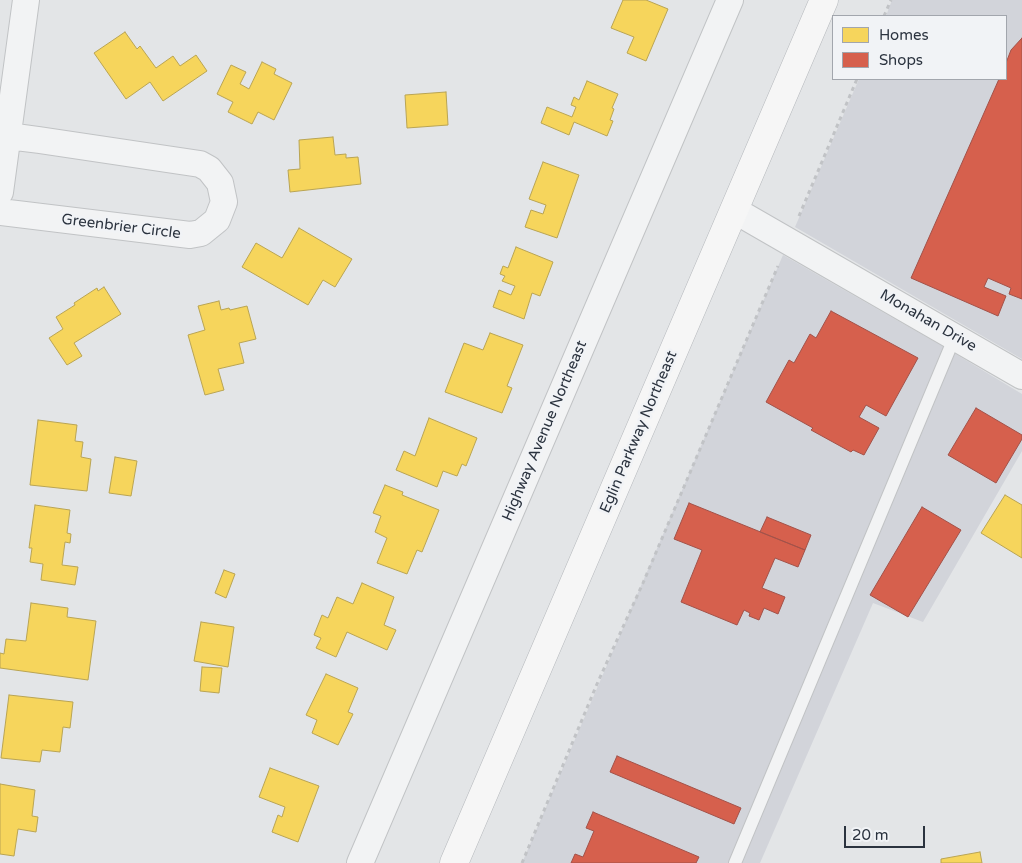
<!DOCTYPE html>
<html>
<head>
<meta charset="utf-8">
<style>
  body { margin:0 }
  #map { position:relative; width:1022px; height:863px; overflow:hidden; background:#e3e5e7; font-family:"Varela Round",sans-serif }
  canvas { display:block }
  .legend { position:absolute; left:832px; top:15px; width:175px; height:65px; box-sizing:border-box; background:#f1f3f6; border:1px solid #a2a6ad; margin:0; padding:6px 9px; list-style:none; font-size:15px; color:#2b333f }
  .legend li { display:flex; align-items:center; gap:10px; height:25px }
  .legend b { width:25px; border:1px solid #a2a6ad }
  .scale { position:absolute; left:844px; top:826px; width:81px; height:22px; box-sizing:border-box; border:2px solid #2b333f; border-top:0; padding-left:6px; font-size:15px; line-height:18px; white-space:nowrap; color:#2b333f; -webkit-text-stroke:4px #f1f3f6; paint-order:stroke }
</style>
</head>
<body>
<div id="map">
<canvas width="1022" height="863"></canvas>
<ul class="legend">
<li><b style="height:14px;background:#f6d55c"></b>Homes</li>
<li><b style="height:14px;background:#d6604d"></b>Shops</li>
</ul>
<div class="scale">20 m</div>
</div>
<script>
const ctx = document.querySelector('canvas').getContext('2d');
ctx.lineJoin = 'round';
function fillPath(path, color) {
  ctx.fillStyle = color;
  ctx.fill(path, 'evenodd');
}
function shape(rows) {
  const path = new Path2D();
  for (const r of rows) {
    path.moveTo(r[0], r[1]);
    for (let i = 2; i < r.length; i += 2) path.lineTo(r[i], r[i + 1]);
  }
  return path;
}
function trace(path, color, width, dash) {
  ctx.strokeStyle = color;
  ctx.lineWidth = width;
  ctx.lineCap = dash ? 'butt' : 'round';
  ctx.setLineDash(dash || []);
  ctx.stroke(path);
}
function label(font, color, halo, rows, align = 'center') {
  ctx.font = font + ' "Varela Round",sans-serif';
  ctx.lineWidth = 5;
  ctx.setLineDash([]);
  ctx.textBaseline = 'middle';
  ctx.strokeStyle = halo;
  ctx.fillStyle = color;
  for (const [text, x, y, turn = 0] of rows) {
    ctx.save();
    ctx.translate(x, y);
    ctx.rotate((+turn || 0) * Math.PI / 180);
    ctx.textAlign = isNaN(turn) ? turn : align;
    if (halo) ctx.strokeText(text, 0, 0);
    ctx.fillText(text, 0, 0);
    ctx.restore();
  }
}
fillPath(shape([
  [892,0,1022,0,1022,359,795,227,859,79,1006,79,1006,16,886,16],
  [783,255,949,350,1022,394,1022,451,923,622,873,603,760,863,522,863]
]), '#d2d4da');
const homes = shape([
  [623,0,646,0,668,9,646,61,627,53,634,37,611,28,623,0],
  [125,32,137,49,140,46,156,68,173,56,180,66,196,55,207,71,163,101,150,82,126,99,94,53,125,32],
  [262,62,276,69,274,74,292,83,274,120,258,112,252,124,228,112,233,102,217,94,231,65,246,72,240,84,249,89,262,62],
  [587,81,618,94,612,108,614,109,610,120,613,121,607,136,574,122,569,135,541,123,547,107,572,117,576,107,571,105,574,97,579,100,587,81],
  [446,92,448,125,407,128,405,95,446,92],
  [333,137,335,155,346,154,346,158,358,157,361,184,290,192,288,170,300,169,299,140,333,137],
  [543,162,579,175,557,238,525,227,531,210,543,214,546,205,529,199,543,162],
  [299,228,352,259,335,287,323,280,308,305,242,267,256,243,282,258,299,228],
  [516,247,553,262,540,296,532,293,524,319,493,307,499,290,511,295,515,286,502,281,505,276,500,274,503,266,508,268,516,247],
  [104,287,121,314,74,343,82,356,67,365,49,338,63,329,56,317,75,305,74,303,97,288,98,291,104,287],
  [219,301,221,310,229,308,230,310,247,306,256,339,239,343,244,363,218,369,224,390,205,395,188,335,205,330,198,306,219,301],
  [490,333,523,345,507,386,512,388,502,413,445,392,464,343,483,350,490,333],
  [429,418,477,438,466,466,462,464,457,476,443,471,437,487,396,470,404,451,415,456,429,418],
  [38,420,77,425,75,441,83,442,81,457,91,459,87,491,30,485,38,420],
  [115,457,137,461,131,496,109,493,115,457],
  [385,485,403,492,402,495,439,510,422,552,417,550,407,574,377,563,387,538,375,532,381,516,373,513,385,485],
  [1005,495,1022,505,1022,558,981,533,1005,495],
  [35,505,70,510,67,533,71,534,70,543,65,542,62,565,78,567,75,585,41,580,43,564,30,562,32,548,29,548,35,505],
  [224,570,235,574,226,598,215,593,224,570],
  [362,583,394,597,384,625,396,630,387,650,347,632,336,657,316,648,321,638,314,635,322,615,328,618,337,597,353,604,362,583],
  [31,603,68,608,67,617,96,621,88,680,0,668,0,653,4,654,6,639,26,641,31,603],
  [201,622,234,627,228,667,194,661,201,622],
  [202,667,222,668,219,693,200,691,202,667],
  [326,674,358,688,348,712,353,714,338,745,312,733,317,720,306,715,326,674],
  [9,695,73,702,70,728,63,727,60,752,42,750,40,762,1,758,9,695],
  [270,768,319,786,298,842,272,832,278,815,282,817,285,807,259,797,270,768],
  [0,784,35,790,32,816,38,817,36,832,18,829,14,856,0,854,0,784],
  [980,852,982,863,941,863,941,859,980,852]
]);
fillPath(homes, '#f6d55c');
trace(homes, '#b9a453', 1);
const shops = shape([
  [1022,38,1022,299,1009,294,1011,288,988,278,984,287,1006,296,998,316,911,278,999,79,1006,79,1006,63,1011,50,1022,38],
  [831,311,918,358,886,416,866,405,859,417,879,428,864,455,853,450,851,452,811,430,813,428,766,402,789,360,794,363,810,334,816,338,831,311],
  [976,408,1022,435,1022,439,996,483,948,455,976,408],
  [689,503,805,550,798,567,775,558,762,588,785,597,778,614,764,608,759,620,749,616,750,613,744,610,737,625,681,602,702,550,674,539,689,503],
  [922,507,961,530,908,617,870,595,922,507],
  [767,517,811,535,805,550,760,532,767,517],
  [617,756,741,808,734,824,610,772,617,756],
  [593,812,699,857,696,863,571,863,575,854,583,857,594,831,586,828,593,812]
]);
fillPath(shops, '#d6604d');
trace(shops, '#a35249', 1);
const lane = shape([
  [735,863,955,336]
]);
const street = shape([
  [0,192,26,0],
  [734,210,1022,376],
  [0,212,190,235,201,233,217,220,224,202,220,183,209,169,200,164,39,140,8,136],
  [360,863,730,0]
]);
const highway = shape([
  [454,863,824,0]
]);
trace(lane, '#c1c3c5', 14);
trace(street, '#c1c3c5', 28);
trace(highway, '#b5b8bc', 29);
trace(shape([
  [884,16,891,0],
  [799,216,857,79],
  [522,863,597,684,643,583,778,266]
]), '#c1c3c6', 3, [4, 4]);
trace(lane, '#f2f3f4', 12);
trace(street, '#f2f3f4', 26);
trace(highway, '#f6f6f6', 28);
label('15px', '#2b333f', '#f1f3f6', [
  ["Greenbrier Circle",121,227,7],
  ["Monahan Drive",928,321,30],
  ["Highway Avenue Northeast",545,431,-67],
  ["Eglin Parkway Northeast",639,432,-67]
]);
</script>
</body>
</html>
